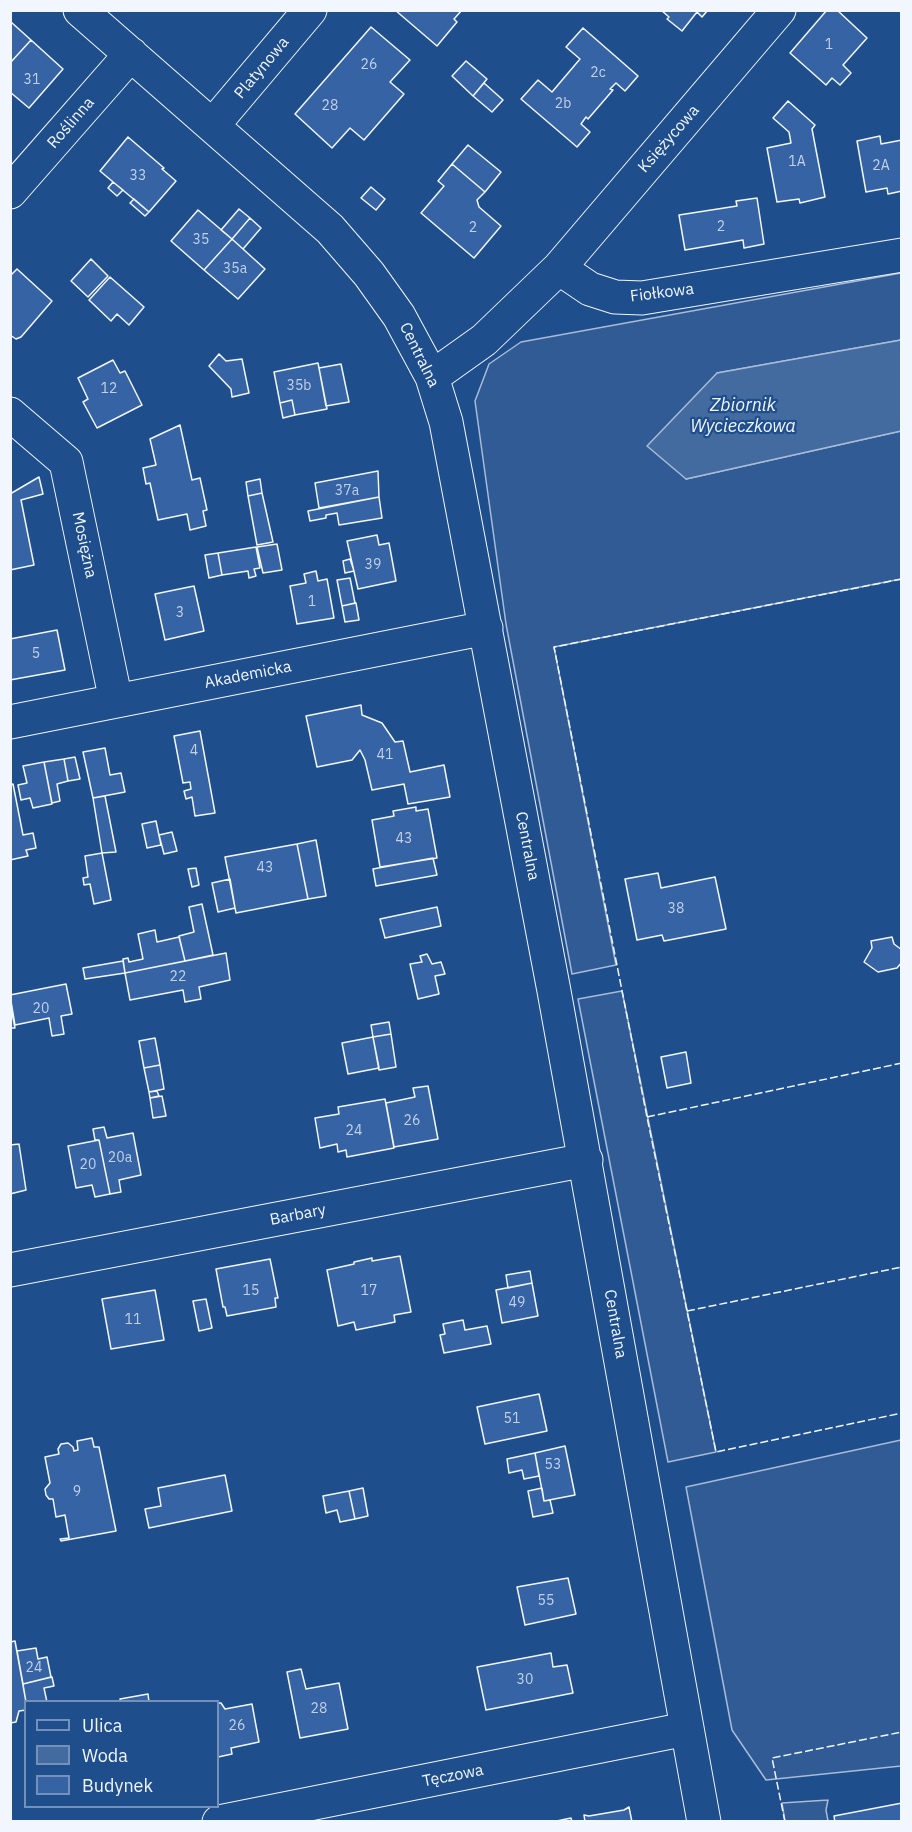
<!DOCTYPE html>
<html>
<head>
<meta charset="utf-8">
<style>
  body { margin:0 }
  #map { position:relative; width:912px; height:1832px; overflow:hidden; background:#1f4e8c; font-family:"IBM Plex Sans",sans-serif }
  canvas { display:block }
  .frame { position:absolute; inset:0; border:12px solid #f2f6ff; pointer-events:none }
  .legend { position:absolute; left:24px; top:1700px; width:195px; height:108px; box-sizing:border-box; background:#1f4e8c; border:2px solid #7391ba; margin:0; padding:8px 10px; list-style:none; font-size:18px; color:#f2f6ff }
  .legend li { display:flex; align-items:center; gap:12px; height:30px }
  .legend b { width:30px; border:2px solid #7391ba }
</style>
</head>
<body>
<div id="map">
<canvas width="912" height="1832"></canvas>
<div class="frame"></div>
<ul class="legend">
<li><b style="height:8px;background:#1f4e8c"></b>Ulica</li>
<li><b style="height:16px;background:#446ba0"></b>Woda</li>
<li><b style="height:16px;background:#3563a3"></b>Budynek</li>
</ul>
</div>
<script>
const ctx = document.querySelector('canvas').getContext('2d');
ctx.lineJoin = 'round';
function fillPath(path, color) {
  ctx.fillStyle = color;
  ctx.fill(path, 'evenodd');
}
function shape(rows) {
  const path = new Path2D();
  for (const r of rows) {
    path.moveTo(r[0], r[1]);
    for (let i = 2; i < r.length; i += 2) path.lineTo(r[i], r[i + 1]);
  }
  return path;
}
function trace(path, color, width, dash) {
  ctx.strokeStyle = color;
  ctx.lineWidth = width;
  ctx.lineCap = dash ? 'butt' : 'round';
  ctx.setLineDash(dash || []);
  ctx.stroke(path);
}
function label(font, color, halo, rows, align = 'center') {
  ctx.font = font + ' "IBM Plex Sans",sans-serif';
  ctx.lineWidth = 4.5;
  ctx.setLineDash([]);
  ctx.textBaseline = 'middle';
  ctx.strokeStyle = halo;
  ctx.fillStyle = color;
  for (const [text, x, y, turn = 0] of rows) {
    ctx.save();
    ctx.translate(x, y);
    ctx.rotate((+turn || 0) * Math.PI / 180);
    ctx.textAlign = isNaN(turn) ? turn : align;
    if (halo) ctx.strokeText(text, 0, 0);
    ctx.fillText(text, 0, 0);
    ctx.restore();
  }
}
const built = shape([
  [901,273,901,340,717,373,686,479,901,431,901,579,554,647,616,965,572,974,506,624,475,401,489,364,521,342,901,273],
  [622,991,716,1452,668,1462,578,999,622,991],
  [901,1440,901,1766,766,1780,732,1730,686,1487,901,1440],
  [828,1800,826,1810,828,1821,785,1821,782,1803,828,1800]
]);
fillPath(built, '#305b95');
trace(built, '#a8bbd7', 1.5);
const water = shape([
  [901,340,901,431,686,479,647,446,717,373,901,340]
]);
fillPath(water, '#446ba0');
trace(water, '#a8bbd7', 1.5);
const building = shape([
  [395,10,462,10,454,19,457,22,437,46,395,10],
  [661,10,708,10,702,17,697,12,682,31,667,19,669,17,661,10],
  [827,10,837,10,867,38,843,65,851,73,840,85,832,78,826,85,790,53,827,10],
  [11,22,31,40,11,62,10,62,11,22],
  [371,27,410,60,390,82,404,94,364,140,350,128,332,148,295,114,371,27],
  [583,28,638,76,625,91,616,83,610,89,613,90,588,119,586,117,581,124,590,132,577,147,521,99,538,80,552,92,580,59,566,47,583,28],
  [31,40,63,69,29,108,10,92,10,63,31,40],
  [466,61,487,79,473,96,452,76,466,61],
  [484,83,503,100,492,112,473,96,484,83],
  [788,101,815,125,812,129,825,197,800,203,799,199,777,202,767,148,791,143,789,132,773,118,788,101],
  [880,136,881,144,902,140,902,191,888,194,887,188,866,192,857,141,880,136],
  [128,137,164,168,162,169,176,181,149,212,100,171,128,137],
  [468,145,501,172,485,192,452,164,468,145],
  [452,164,485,192,477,200,479,207,501,226,474,258,421,213,444,186,438,181,452,164],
  [113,182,123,190,117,196,108,188,113,182],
  [371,187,385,199,376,210,361,198,371,187],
  [757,198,764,244,744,248,743,240,685,250,679,215,737,206,736,201,757,198],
  [134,199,149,212,145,216,130,203,134,199],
  [239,209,250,218,232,239,221,230,239,209],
  [198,210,232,239,204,270,171,241,198,210],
  [250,218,261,228,243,249,232,239,250,218],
  [232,239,265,269,238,299,204,270,232,239],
  [91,259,108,276,88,297,71,281,91,259],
  [17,269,52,301,21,337,16,339,10,335,10,276,17,269],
  [110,277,144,307,129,325,117,314,111,321,89,300,110,277],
  [219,354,226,361,242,359,249,393,232,397,231,389,209,366,219,354],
  [113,360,120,373,125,371,142,405,97,428,83,402,88,399,78,378,113,360],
  [318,363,327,409,295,415,292,400,280,403,274,372,318,363],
  [341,364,349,402,326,406,319,368,341,364],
  [292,400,295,415,283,418,280,403,292,400],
  [180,425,192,480,200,478,207,510,203,511,206,526,190,530,187,514,158,520,150,483,146,484,143,468,156,465,150,439,180,425],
  [378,471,379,497,319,508,315,483,378,471],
  [39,477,43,494,21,500,34,565,10,570,10,494,39,477],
  [260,479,262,493,248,496,246,482,260,479],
  [262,493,273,542,257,545,248,496,262,493],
  [379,497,382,518,339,525,337,513,326,515,326,518,310,521,308,511,379,497],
  [377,535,379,545,389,543,396,581,358,589,347,541,377,535],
  [277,544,282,570,263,573,257,547,277,544],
  [256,547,260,568,254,569,256,576,249,578,248,571,222,575,218,553,256,547],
  [218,553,222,575,209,578,205,555,218,553],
  [350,559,354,571,345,573,343,561,350,559],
  [316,571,318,581,327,579,334,618,297,624,290,586,306,583,304,574,316,571],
  [350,578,355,603,342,606,337,580,350,578],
  [194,586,204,631,165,640,155,594,194,586],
  [356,603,359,620,345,622,342,606,356,603],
  [57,630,65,670,10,680,10,639,57,630],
  [361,705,362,715,382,723,395,742,403,741,410,772,444,765,450,797,408,804,404,784,372,790,365,760,360,750,352,760,317,767,306,716,361,705],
  [200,731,215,813,195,816,192,797,186,799,184,791,191,789,190,782,183,783,174,736,200,731],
  [105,748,110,775,121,773,125,792,93,798,83,752,105,748],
  [75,757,80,779,68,781,64,759,75,757],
  [64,759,68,781,57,784,60,801,52,803,44,762,64,759],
  [44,762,52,804,33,808,30,798,21,800,18,785,27,783,23,766,44,762],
  [13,784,23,835,33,833,36,848,26,850,28,856,10,860,10,785,13,784],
  [105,796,116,852,102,853,93,798,105,796],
  [416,807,416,811,428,809,437,858,380,867,372,820,394,816,393,811,416,807],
  [156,821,161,845,147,848,142,824,156,821],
  [172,832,177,851,164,854,159,835,172,832],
  [316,840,326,896,308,899,297,844,316,840],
  [297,844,308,899,236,913,225,857,297,844],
  [102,853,111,900,94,904,90,884,84,885,83,878,88,877,85,856,102,853],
  [433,858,437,875,376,886,373,869,433,858],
  [196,868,199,885,192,887,188,869,196,868],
  [658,873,661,888,715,877,726,929,664,941,662,935,637,940,625,879,658,873],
  [230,879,235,908,218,912,212,883,230,879],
  [202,904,213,955,185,961,179,936,194,932,189,907,202,904],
  [437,907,441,926,385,938,380,919,437,907],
  [155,930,157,942,179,937,185,961,125,973,123,959,128,958,129,962,143,959,138,934,155,930],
  [892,937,894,944,902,950,902,962,897,968,878,972,864,962,872,948,871,941,892,937],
  [226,953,230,980,199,987,201,999,185,1002,183,990,130,1000,125,973,226,953],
  [427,954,432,964,441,962,445,974,435,976,439,994,418,999,410,964,422,962,420,956,427,954],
  [123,961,125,973,85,979,83,968,123,961],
  [66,984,72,1014,61,1016,64,1034,52,1036,49,1018,15,1025,10,995,66,984],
  [10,1003,15,1028,10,1028,10,1003],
  [389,1022,391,1034,373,1037,371,1025,389,1022],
  [391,1034,396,1067,379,1070,373,1037,391,1034],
  [373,1037,379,1068,348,1074,342,1043,373,1037],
  [155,1038,160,1065,144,1068,139,1041,155,1038],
  [686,1052,691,1083,667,1088,661,1057,686,1052],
  [160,1065,164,1089,149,1092,144,1068,160,1065],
  [428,1086,438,1139,394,1147,386,1103,415,1097,413,1088,428,1086],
  [157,1091,159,1096,150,1098,149,1092,157,1091],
  [162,1096,166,1116,153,1118,150,1098,162,1096],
  [385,1099,394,1148,347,1157,346,1150,338,1152,337,1144,320,1148,315,1118,339,1114,338,1107,385,1099],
  [104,1127,107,1138,133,1133,141,1175,119,1180,121,1192,110,1194,99,1140,95,1140,93,1129,104,1127],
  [99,1140,110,1194,95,1197,92,1185,76,1188,68,1146,99,1140],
  [19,1144,26,1190,10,1194,10,1145,19,1144],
  [400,1256,411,1312,394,1315,395,1322,356,1330,354,1322,338,1326,327,1270,354,1264,354,1262,372,1258,372,1261,400,1256],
  [270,1259,278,1298,275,1298,276,1307,227,1316,225,1307,223,1307,216,1269,270,1259],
  [530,1271,532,1283,508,1288,506,1275,530,1271],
  [532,1283,538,1316,502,1323,496,1290,532,1283],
  [155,1290,164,1340,111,1349,102,1299,155,1290],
  [206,1299,212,1328,199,1331,193,1301,206,1299],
  [463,1320,465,1330,487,1326,491,1344,444,1353,440,1335,445,1334,443,1324,463,1320],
  [539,1394,547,1431,485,1444,477,1407,539,1394],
  [92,1438,94,1447,99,1447,116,1531,61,1541,60,1539,69,1538,65,1515,56,1517,53,1499,49,1499,46,1495,45,1489,50,1483,45,1457,59,1454,58,1449,61,1444,68,1443,73,1447,74,1451,78,1450,77,1441,92,1438],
  [565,1446,575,1495,544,1501,535,1453,565,1446],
  [535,1453,539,1476,524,1479,522,1470,509,1473,507,1459,535,1453],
  [225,1475,232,1511,149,1528,145,1509,161,1506,158,1488,225,1475],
  [363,1488,368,1516,355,1519,349,1491,363,1488],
  [542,1488,544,1501,550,1500,553,1513,533,1517,528,1491,542,1488],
  [349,1491,355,1519,340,1522,337,1510,326,1513,323,1496,349,1491],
  [568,1578,576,1614,525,1625,517,1587,568,1578],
  [15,1641,26,1702,26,1710,19,1711,16,1722,10,1723,10,1642,15,1641],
  [36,1648,38,1659,47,1657,51,1677,23,1684,17,1651,36,1648],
  [551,1653,553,1667,567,1665,573,1693,486,1710,477,1667,551,1653],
  [301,1669,306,1689,339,1683,348,1729,300,1738,287,1672,301,1669],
  [52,1677,54,1686,44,1688,47,1702,26,1702,23,1684,52,1677],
  [148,1694,149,1702,121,1702,120,1699,148,1694],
  [218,1703,221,1703,225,1709,252,1704,259,1742,231,1748,232,1754,218,1757,218,1703],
  [902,1803,902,1822,835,1822,834,1816,902,1803],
  [629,1807,632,1822,585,1822,584,1815,589,1816,624,1810,629,1807],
  [571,1818,572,1822,552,1822,571,1818]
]);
fillPath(building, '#3563a3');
trace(building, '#f2f6ff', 1.5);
const minor = shape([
  [80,10,330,229,369,274,399,316,432,377,446,422,554,991,704,1822],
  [213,125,310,10],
  [10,192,131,54],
  [559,268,590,289,615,297,642,298,902,255],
  [432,377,484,340,559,268,779,10],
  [10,414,66,462,116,701],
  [10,722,486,628],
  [10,1270,586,1160],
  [219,1822,686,1729]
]);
trace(minor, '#f2f6ff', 35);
trace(minor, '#1f4e8c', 33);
trace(shape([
  [902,579,554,647,647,1117,716,1452,902,1413],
  [647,1117,902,1063],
  [687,1311,902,1267],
  [785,1822,772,1758,902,1732]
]), '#f2f6ff', 1.5, [8, 3]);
label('14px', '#c3d1e8', null, [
  ["1",829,45],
  ["26",369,65],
  ["2c",598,73],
  ["31",32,80],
  ["2b",563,104],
  ["28",330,106],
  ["1A",797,162],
  ["2A",881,166],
  ["33",138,176],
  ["2",721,227],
  ["2",473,228],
  ["35",201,240],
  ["35a",235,269],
  ["35b",299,386],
  ["12",109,389],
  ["37a",347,491],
  ["39",373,565],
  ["1",312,602],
  ["3",180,613],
  ["5",36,654],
  ["4",194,751],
  ["41",385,755],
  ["43",404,839],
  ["43",265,868],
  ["38",676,909],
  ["22",178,977],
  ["20",41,1009],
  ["26",412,1121],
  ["24",354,1131],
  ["20a",120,1158],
  ["20",88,1165],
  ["15",251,1291],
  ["17",369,1291],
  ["49",517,1303],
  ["11",133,1320],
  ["51",512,1419],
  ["53",553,1465],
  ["9",77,1492],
  ["55",546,1601],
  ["24",34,1668],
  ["30",525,1680],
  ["28",319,1709],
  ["26",237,1726]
]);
label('16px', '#f2f6ff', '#1f4e8c', [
  ["Platynowa",262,68,-50],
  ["Roślinna",71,123,-49],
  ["Księżycowa",669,139,-49],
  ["Fiołkowa",662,293,-7],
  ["Centralna",419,355,64],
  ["Mosiężna",84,545,78],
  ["Akademicka",248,675,-11],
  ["Centralna",527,846,79],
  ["Barbary",298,1215,-11],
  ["Centralna",615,1324,80],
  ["Tęczowa",453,1776,-11]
]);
label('italic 18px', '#f2f6ff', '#1f4e8c', [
  ["Zbiornik",743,406],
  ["Wycieczkowa",743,427]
]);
</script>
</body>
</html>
